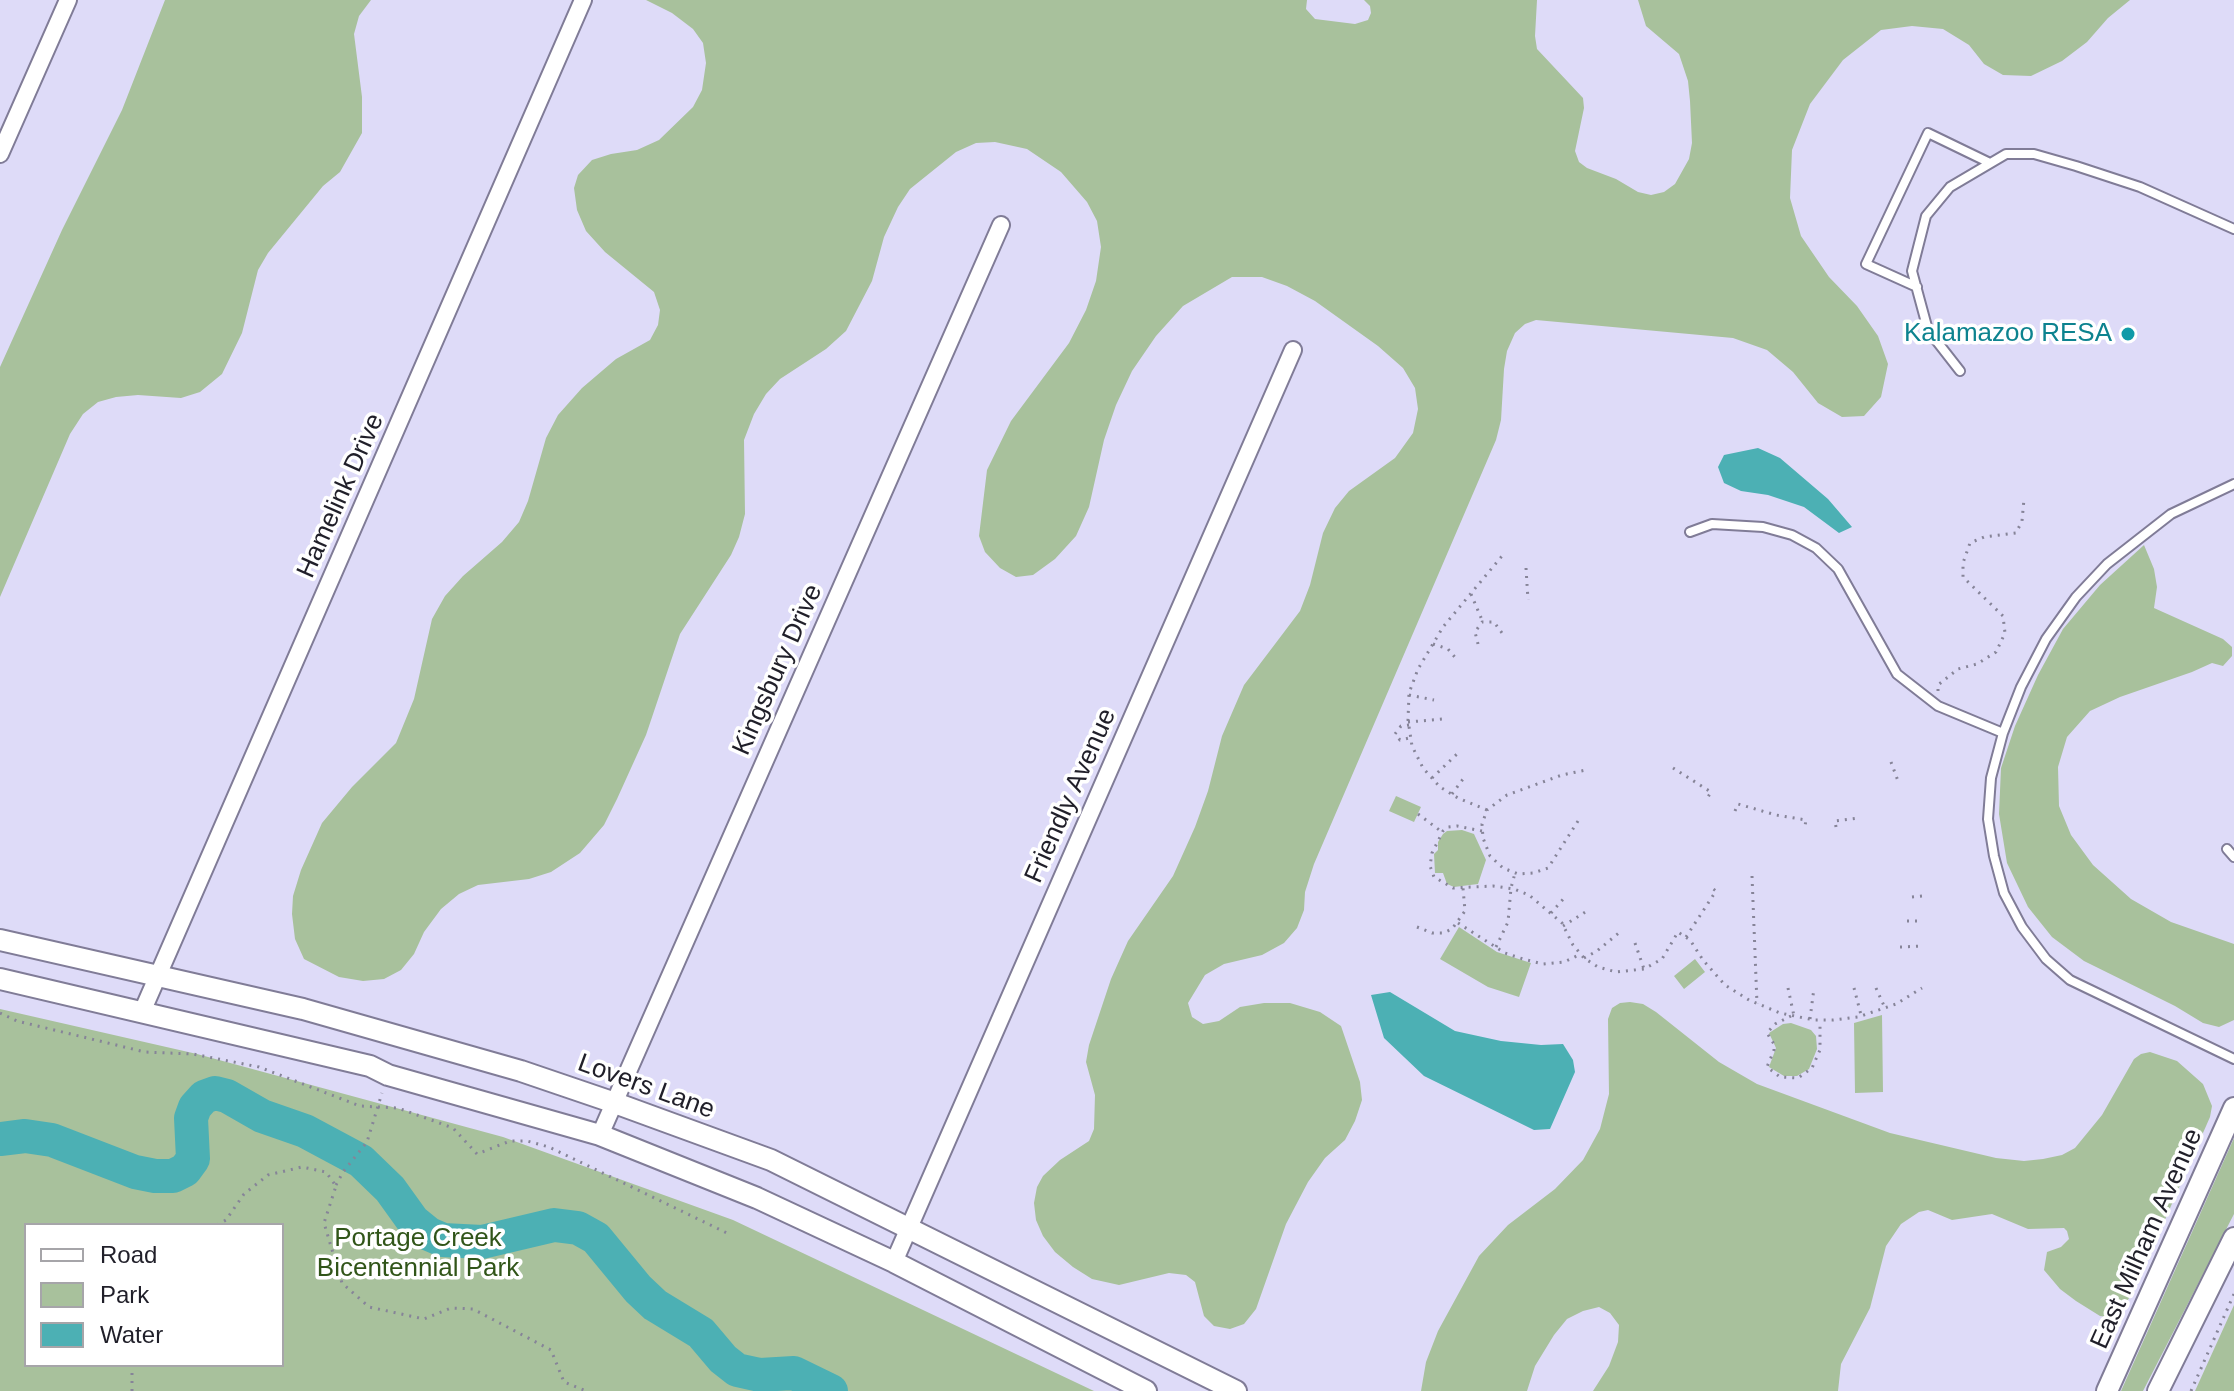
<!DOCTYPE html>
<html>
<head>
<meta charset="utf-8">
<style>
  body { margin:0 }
  #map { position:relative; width:2234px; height:1391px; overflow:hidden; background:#dedbf8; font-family:Arial,sans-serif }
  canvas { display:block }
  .legend { position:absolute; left:24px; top:1223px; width:260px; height:144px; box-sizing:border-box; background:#fff; border:2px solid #a6a5a9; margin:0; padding:10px 14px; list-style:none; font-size:24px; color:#201f29 }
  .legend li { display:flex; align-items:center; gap:16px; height:40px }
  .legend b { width:40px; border:2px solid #a6a5a9 }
</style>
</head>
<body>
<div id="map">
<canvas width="2234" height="1391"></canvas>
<ul class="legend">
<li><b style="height:10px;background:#fff"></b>Road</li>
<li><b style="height:22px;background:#a8c19c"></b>Park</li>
<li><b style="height:22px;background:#4cb0b4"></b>Water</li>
</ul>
</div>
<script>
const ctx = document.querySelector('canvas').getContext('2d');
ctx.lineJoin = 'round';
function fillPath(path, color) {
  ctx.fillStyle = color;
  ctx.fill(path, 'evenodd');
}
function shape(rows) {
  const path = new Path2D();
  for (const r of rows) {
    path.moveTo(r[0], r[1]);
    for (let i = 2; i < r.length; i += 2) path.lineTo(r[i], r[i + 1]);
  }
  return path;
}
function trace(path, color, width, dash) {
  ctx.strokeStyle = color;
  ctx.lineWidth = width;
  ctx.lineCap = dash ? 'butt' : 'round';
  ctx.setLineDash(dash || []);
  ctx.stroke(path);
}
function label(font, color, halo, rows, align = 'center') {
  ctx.font = font + ' Arial,sans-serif';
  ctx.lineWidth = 7;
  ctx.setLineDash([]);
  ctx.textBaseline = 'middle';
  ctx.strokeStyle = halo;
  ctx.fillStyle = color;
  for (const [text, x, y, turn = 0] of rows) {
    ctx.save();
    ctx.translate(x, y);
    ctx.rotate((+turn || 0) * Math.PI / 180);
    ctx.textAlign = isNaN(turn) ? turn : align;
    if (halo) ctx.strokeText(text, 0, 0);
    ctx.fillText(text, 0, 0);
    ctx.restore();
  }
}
fillPath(shape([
  [165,0,371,0,359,16,354,34,362,97,362,133,340,172,323,186,268,253,258,270,242,333,222,374,200,392,181,398,138,395,116,397,98,402,83,414,70,434,0,597,0,367,62,230,122,110],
  [646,0,1307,0,1306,9,1315,19,1355,24,1368,20,1371,13,1370,6,1364,0,1537,0,1535,36,1537,49,1583,98,1584,108,1575,151,1579,162,1587,168,1616,179,1638,192,1651,195,1664,192,1675,184,1689,159,1692,143,1690,101,1688,81,1679,54,1646,26,1638,0,2130,0,2108,18,2087,42,2062,61,2031,76,2003,75,1984,64,1969,45,1943,29,1912,26,1881,30,1843,60,1810,104,1792,150,1790,198,1801,236,1829,277,1857,306,1878,336,1888,364,1881,397,1864,416,1842,417,1818,403,1793,372,1767,350,1733,338,1536,320,1525,324,1515,333,1507,351,1504,369,1501,420,1496,440,1314,864,1305,892,1304,910,1297,928,1284,943,1262,955,1224,964,1205,975,1188,1003,1192,1017,1203,1024,1219,1021,1240,1007,1264,1003,1290,1003,1320,1012,1341,1026,1360,1082,1362,1100,1355,1121,1345,1140,1325,1158,1308,1182,1286,1224,1256,1309,1244,1324,1230,1329,1214,1326,1204,1316,1195,1282,1186,1275,1169,1273,1119,1285,1092,1279,1073,1267,1055,1252,1043,1236,1036,1220,1034,1203,1037,1187,1043,1176,1060,1160,1089,1141,1094,1129,1095,1095,1086,1062,1089,1045,1111,979,1128,941,1173,876,1195,827,1208,791,1222,736,1244,685,1300,611,1310,585,1323,533,1335,508,1349,491,1395,458,1413,433,1418,409,1415,388,1403,368,1378,346,1315,301,1287,286,1262,277,1232,277,1183,306,1156,336,1132,371,1116,405,1104,440,1089,507,1076,536,1055,559,1033,575,1016,577,1000,568,985,552,979,536,987,470,1011,421,1069,343,1086,310,1096,281,1101,247,1097,221,1087,202,1061,172,1027,149,995,142,976,143,956,152,910,189,898,207,884,237,872,281,846,331,826,349,780,379,766,394,754,414,744,440,745,514,739,537,731,555,680,634,646,735,617,799,604,825,580,853,551,872,529,879,478,885,459,894,441,909,424,932,414,954,401,970,384,979,363,981,339,977,304,959,295,939,292,914,293,896,301,870,322,823,352,787,396,743,414,699,432,619,445,596,463,576,502,542,519,522,528,501,546,438,558,415,582,388,616,359,650,340,658,325,660,310,654,292,605,252,586,231,577,210,574,188,578,175,592,160,611,154,637,150,659,140,693,107,702,90,706,63,703,43,693,29,672,13],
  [2144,545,2154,569,2157,587,2154,608,2223,639,2232,647,2232,656,2223,666,2212,663,2192,672,2120,697,2090,711,2067,737,2058,767,2059,806,2071,835,2093,865,2131,899,2171,922,2234,944,2234,1020,2219,1027,2203,1023,2175,1006,2084,961,2052,937,2028,907,2007,863,1999,814,2001,768,2015,726,2038,675,2063,629,2100,585],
  [1396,796,1421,807,1414,822,1389,811],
  [1462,830,1474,834,1486,860,1478,884,1454,887,1447,884,1443,873,1435,873,1434,854,1438,850,1438,842,1443,834,1447,831],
  [1459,927,1497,952,1531,963,1519,997,1488,987,1440,959],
  [1695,959,1705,972,1684,989,1674,976],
  [1630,1002,1643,1004,1656,1012,1719,1062,1757,1084,1890,1133,1996,1158,2024,1161,2043,1159,2062,1155,2075,1148,2102,1115,2134,1059,2141,1054,2150,1052,2177,1061,2203,1084,2212,1106,2210,1117,2135,1288,2126,1303,2118,1313,2109,1317,2100,1316,2076,1301,2060,1289,2044,1270,2047,1252,2061,1247,2069,1239,2067,1231,2064,1228,2028,1229,1992,1214,1952,1220,1928,1210,1919,1212,1901,1224,1886,1246,1870,1308,1841,1364,1838,1391,1593,1391,1609,1366,1618,1342,1619,1325,1610,1313,1599,1307,1583,1311,1567,1319,1554,1335,1535,1366,1527,1391,1421,1391,1426,1362,1438,1331,1479,1256,1508,1225,1555,1189,1583,1160,1600,1129,1609,1094,1608,1019,1612,1008,1620,1003],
  [0,1009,197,1054,503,1137,733,1220,1094,1391,0,1391],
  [26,1225,282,1225,282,1365,26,1365],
  [1882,1015,1883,1092,1855,1093,1854,1023],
  [1791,1023,1811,1030,1816,1036,1817,1049,1809,1069,1797,1076,1784,1076,1769,1067,1776,1048,1769,1033,1783,1024],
  [2234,1138,2234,1214,2143,1391,2121,1391],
  [2234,1305,2234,1391,2195,1391]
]), '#a8c19c');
fillPath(shape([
  [1758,448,1780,458,1828,499,1852,527,1839,533,1804,507,1768,495,1741,491,1724,483,1718,467,1724,455],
  [1390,992,1455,1031,1501,1041,1541,1045,1563,1044,1573,1060,1575,1072,1550,1129,1534,1130,1424,1076,1384,1038,1371,995]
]), '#4cb0b4');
trace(shape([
  [0,1139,25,1136,52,1140,135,1172,155,1176,173,1176,185,1170,193,1159,191,1118,195,1107,204,1097,215,1093,227,1096,262,1116,305,1131,361,1161,390,1189,413,1221,429,1234,443,1240,482,1242,554,1225,578,1228,596,1238,638,1289,655,1305,701,1333,723,1359,737,1370,760,1375,794,1373,831,1391]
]), '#4cb0b4', 34);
const service = shape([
  [1917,287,1866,264,1928,133,1990,163],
  [1960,371,1928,330,1912,271,1926,216,1950,187,2006,154,2034,154,2076,166,2140,187,2234,229],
  [2234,484,2171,514,2107,564,2076,597,2046,639,2021,687,2003,733,1991,778,1988,819,1994,856,2004,893,2022,927,2046,959,2070,980,2234,1059],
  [1690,532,1712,524,1763,527,1792,535,1816,548,1838,569,1897,674,1938,706,2003,733],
  [2227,849,2234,857]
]);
const minor = shape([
  [0,154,68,0],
  [142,1012,583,0],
  [600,1135,1001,225],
  [894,1262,1293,350]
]);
const tertiary = shape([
  [0,940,303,1009,521,1071,615,1103,771,1160,1236,1391],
  [0,979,370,1066,388,1075,600,1135,757,1198,894,1262,1146,1391],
  [2107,1391,2234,1108],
  [2158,1391,2234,1238]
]);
trace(service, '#807c97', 12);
trace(minor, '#807c97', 20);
trace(tertiary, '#807c97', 24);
trace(shape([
  [1526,568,1528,600],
  [1471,594,1482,620],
  [1433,644,1448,649,1458,661],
  [1478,644,1475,632,1482,622,1494,622,1502,633],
  [1938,691,1938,685,1958,669,1977,664,1996,652,2005,633,2003,616,1963,577,1963,563,1970,543,1984,537,2016,533,2022,521,2024,499],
  [1409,695,1434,700],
  [1408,722,1443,719],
  [1409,725,1401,726,1395,734,1400,740,1409,738],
  [1891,762,1898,781],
  [1673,768,1711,792,1708,797],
  [1432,778,1457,754],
  [1452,794,1466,775],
  [1487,810,1458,798,1440,787,1423,768,1412,746,1408,720,1409,693,1418,669,1443,627,1502,556],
  [1735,811,1738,804,1776,815,1806,820,1805,826],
  [1418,814,1442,832],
  [1578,821,1548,868,1533,873,1518,874,1503,868,1490,856,1483,838,1482,824,1487,810,1507,795,1562,775,1586,770],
  [1836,827,1835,821,1858,818],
  [1482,831,1457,826,1448,827,1443,831,1432,853,1430,866,1434,877,1453,888,1493,886,1514,889,1529,895,1562,923,1573,945,1584,958,1598,967,1616,972,1644,969,1662,959,1678,932,1690,940,1703,960,1725,985,1749,1000,1780,1013,1814,1020,1833,1020,1858,1017,1896,1004,1922,988],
  [1752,876,1757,1004],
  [1912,897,1923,896],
  [1551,913,1565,897],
  [1907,921,1923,921],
  [1458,923,1505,953,1523,959,1543,964,1564,962,1581,954],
  [1563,926,1587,911],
  [1417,927,1432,933,1443,933,1452,929,1465,911,1463,888],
  [1686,937,1716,891,1712,888],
  [1635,943,1644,969],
  [1496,947,1508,922,1511,888,1515,873],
  [1900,947,1922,946],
  [1584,958,1597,951,1620,932],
  [1788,988,1794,1016],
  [1854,988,1861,1015],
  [1876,988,1885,1008],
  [0,1013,17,1021,145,1052,193,1054,259,1067,360,1106,398,1108,453,1128,477,1154,510,1141,527,1141,549,1147,729,1234],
  [1791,1016,1775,1024,1767,1033,1774,1044,1774,1050,1767,1067,1780,1077,1798,1078,1812,1068,1820,1050,1820,1022],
  [1810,1019,1814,988],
  [336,1185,343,1172,367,1142,382,1093],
  [217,1225,226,1220,244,1194,268,1175,302,1167,326,1172,336,1186,324,1223,342,1283,369,1307,424,1319,451,1308,473,1309,551,1350,564,1382,586,1391],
  [132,1391,132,1365],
  [2191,1391,2234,1294]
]), '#868498', 3, [2, 6]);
trace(service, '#fff', 8);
trace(minor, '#fff', 16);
trace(tertiary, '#fff', 20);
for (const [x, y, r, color] of [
  [2128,334,8,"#0f9aa8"]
]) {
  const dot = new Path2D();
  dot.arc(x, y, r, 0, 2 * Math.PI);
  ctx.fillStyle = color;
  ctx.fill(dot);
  trace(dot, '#fff', 3);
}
label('26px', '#0d838f', '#fff', [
  ["Kalamazoo RESA",2112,334]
], 'right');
label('26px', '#201f29', '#fff', [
  ["Hamelink Drive",341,496,-66],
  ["Kingsbury Drive",778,670,-66],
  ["Friendly Avenue",1071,796,-66],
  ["Lovers Lane",646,1087,20],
  ["East Milham Avenue",2147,1239,-66]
]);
label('26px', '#315519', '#fff', [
  ["Portage Creek",418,1239],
  ["Bicentennial Park",418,1269]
]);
</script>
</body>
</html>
